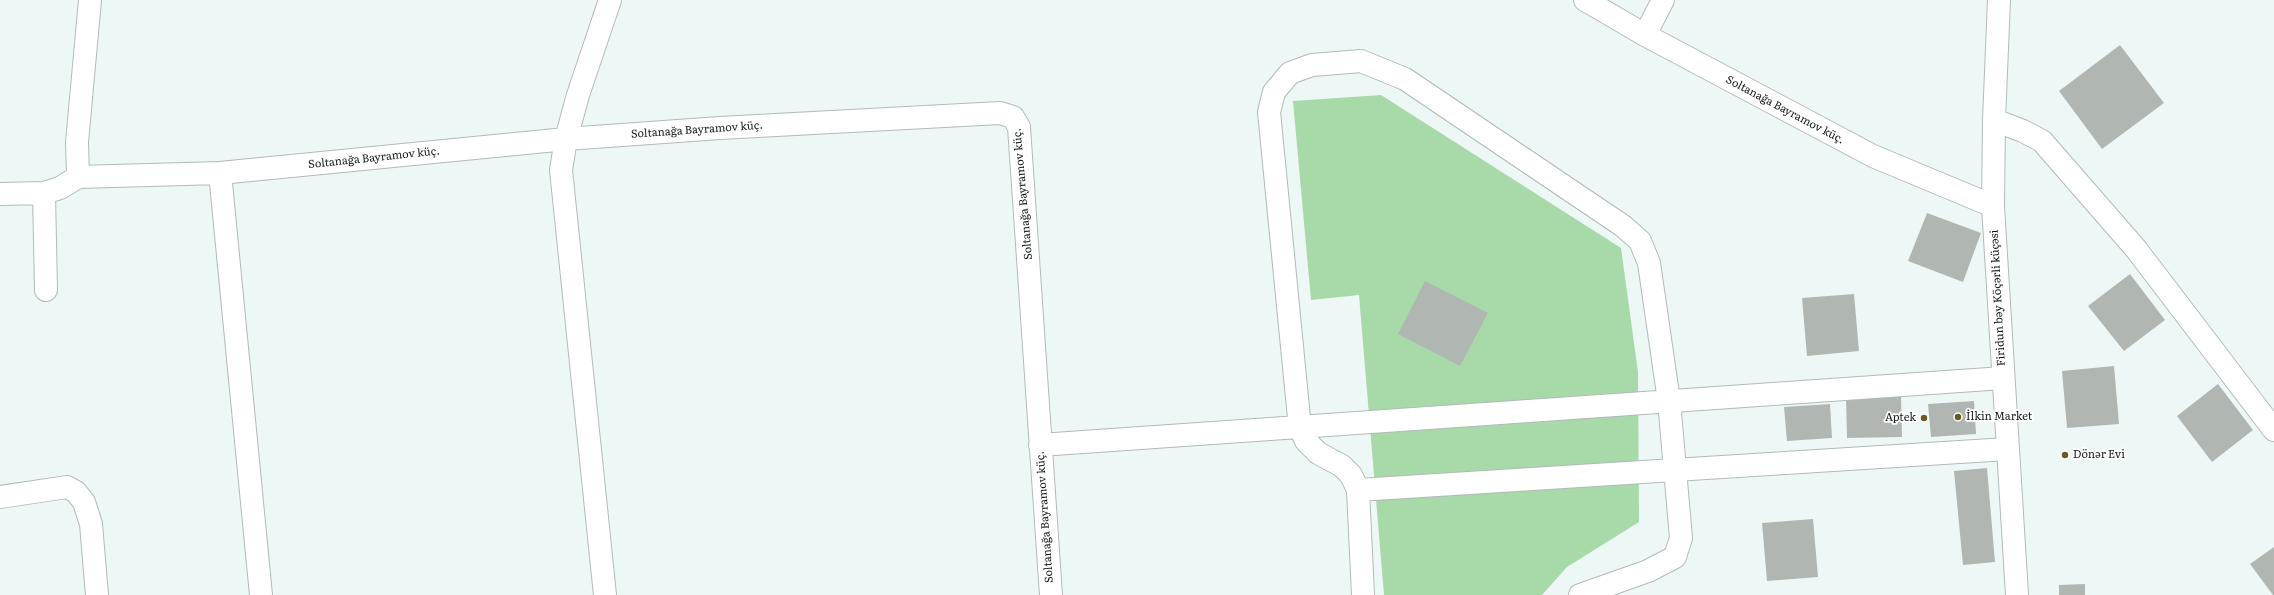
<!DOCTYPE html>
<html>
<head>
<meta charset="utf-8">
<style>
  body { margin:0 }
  canvas { display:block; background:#edf7f5 }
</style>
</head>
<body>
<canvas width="2274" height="595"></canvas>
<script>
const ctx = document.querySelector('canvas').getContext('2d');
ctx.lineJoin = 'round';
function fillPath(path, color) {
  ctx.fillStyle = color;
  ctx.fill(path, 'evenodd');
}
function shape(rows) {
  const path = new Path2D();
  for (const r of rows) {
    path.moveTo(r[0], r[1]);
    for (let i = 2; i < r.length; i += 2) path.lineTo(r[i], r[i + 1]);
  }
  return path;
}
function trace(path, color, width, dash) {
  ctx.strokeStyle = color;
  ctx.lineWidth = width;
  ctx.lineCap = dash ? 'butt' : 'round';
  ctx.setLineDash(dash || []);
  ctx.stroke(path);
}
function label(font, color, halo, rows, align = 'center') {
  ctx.font = font + ' Literata,serif';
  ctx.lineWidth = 3.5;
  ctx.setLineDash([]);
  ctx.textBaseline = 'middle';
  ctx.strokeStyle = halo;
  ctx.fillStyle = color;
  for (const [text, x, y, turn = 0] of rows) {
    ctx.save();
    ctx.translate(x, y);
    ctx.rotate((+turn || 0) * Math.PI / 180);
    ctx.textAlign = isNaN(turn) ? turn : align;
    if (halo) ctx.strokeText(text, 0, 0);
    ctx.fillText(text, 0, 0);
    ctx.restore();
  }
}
fillPath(shape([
  [1381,95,1621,248,1638,372,1639,522,1567,567,1542,595,1384,595,1359,295,1311,300,1293,101]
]), '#a7daa8');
fillPath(shape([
  [2120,45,2164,103,2102,149,2059,91],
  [1927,213,1981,233,1963,282,1908,261],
  [2130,274,2165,320,2124,351,2088,306],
  [1425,281,1488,313,1460,366,1398,334],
  [1854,294,1859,351,1807,356,1802,298],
  [2114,366,2119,424,2067,428,2062,371],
  [2218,384,2253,430,2212,462,2177,416],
  [1901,395,1902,437,1847,438,1846,397],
  [1974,401,1976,434,1931,437,1928,404],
  [1830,404,1832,438,1787,441,1784,407],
  [1987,468,1995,562,1963,565,1954,471],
  [1813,519,1818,577,1767,581,1762,523],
  [2274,547,2274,595,2273,595,2250,564],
  [2085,584,2085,595,2059,595,2059,585]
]), '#b0b7b3');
const minor = shape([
  [90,0,77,142,78,177,220,173,566,139,720,128,1000,113,1013,117,1019,127,1051,595],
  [1585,0,1645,35,1873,156,1993,206],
  [1999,0,1994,120,1993,206,2017,595],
  [1645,35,1663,0],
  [1994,120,2023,131,2042,141,2136,249,2274,430],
  [220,173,261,595],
  [44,193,46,290],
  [0,194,44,193,60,188,78,177],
  [1040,445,2003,378],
  [1358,490,2007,449],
  [0,497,67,487,76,492,84,502,91,524,97,595],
  [605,595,561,170,566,139,578,95,610,0],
  [1363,595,1358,490,1351,475,1342,466,1318,453,1306,441,1300,428,1269,112,1274,92,1290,73,1312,65,1361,61,1405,79,1623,226,1640,241,1649,263,1669,401,1681,538,1675,557,1648,571,1580,595]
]);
trace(minor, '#b2bbb9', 24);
trace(minor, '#fff', 22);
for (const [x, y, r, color] of [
  [1958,417,4,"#6b5927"],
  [1924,418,4,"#6b5927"],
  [2065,455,4,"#6b5927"]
]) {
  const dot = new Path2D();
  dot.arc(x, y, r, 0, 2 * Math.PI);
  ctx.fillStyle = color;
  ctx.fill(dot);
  trace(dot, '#fff', 1.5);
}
label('11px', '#171a1a', '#fff', [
  ["Soltanağa Bayramov küç.",1785,110,28],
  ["Soltanağa Bayramov küç.",697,130,-4],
  ["Soltanağa Bayramov küç.",374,158,-6],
  ["Soltanağa Bayramov küç.",1023,194,-95],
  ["Firidun bəy Köçərli küçəsi",1998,298,-93],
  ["Soltanağa Bayramov küç.",1045,517,-94]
]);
label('11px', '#171a1a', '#fff', [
  ["İlkin Market",1966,417],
  ["Aptek",1916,418,"right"],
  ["Dönər Evi",2073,455]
], 'left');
</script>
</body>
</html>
